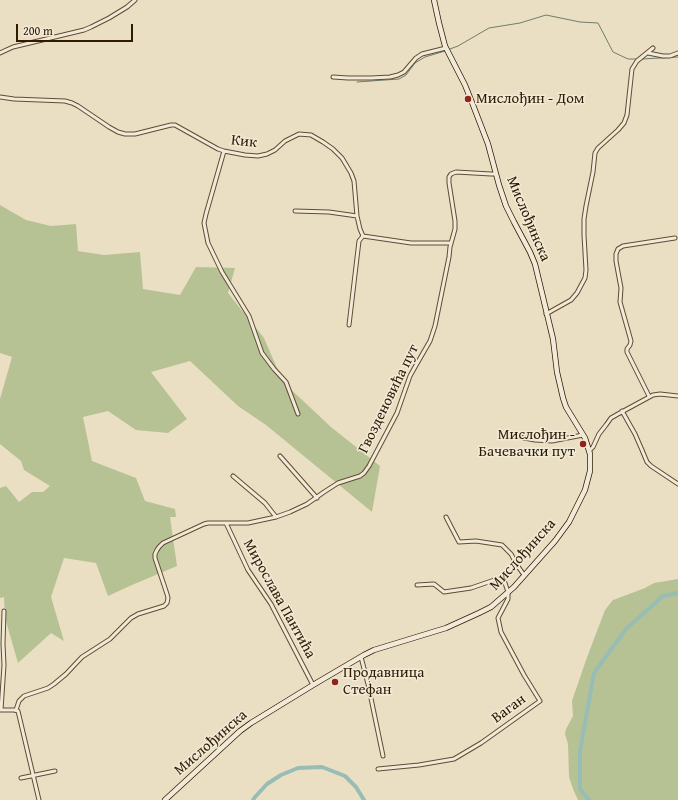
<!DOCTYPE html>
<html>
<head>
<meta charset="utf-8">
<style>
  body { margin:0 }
  #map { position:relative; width:678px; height:800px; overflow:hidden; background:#ebdfc3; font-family:"Gentium Book Plus",serif }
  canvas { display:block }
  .scale { position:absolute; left:16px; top:24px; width:117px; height:18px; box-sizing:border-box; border:2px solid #301b01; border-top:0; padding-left:5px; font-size:12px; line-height:14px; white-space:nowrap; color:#301b01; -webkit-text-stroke:3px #f2ead8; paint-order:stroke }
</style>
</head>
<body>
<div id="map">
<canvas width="678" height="800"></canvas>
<div class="scale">200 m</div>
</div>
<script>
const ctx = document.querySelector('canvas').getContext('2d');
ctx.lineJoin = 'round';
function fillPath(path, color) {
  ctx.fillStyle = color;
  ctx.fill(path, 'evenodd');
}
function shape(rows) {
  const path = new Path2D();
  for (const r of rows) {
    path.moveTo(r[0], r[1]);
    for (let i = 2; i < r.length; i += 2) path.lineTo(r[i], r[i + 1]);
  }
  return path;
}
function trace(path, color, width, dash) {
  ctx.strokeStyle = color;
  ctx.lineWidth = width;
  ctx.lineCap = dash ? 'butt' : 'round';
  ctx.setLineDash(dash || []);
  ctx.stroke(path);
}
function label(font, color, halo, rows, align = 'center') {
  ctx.font = font + ' "Gentium Book Plus",serif';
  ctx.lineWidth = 3;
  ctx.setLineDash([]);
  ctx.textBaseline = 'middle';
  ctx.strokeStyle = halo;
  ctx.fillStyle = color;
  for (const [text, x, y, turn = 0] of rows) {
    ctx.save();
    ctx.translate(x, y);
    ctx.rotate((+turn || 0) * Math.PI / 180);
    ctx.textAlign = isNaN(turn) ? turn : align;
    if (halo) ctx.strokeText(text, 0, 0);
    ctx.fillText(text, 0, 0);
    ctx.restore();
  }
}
fillPath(shape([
  [0,205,26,220,51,226,76,224,78,251,104,255,140,252,143,289,180,295,196,267,235,268,228,293,264,338,283,382,331,427,380,466,372,512,266,425,238,406,190,361,151,372,187,419,168,433,136,430,108,411,83,417,92,461,136,478,145,501,175,509,176,517,170,517,177,566,132,585,108,596,96,563,64,558,51,597,64,641,51,633,18,663,5,618,4,597,0,598,0,488,6,486,19,502,32,492,43,492,50,486,24,470,21,461,0,444,0,399,12,357,0,353],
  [678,579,678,800,578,800,573,789,569,777,568,744,565,734,566,729,573,716,572,701,586,660,605,610,613,600,645,588,654,583]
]), '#b7c294');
trace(shape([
  [450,49,458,46,489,28,520,23,546,15,580,22,598,23,613,52,628,59,637,59],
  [642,59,678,57],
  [357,82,399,79,406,75,415,63,425,57,445,51]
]), '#6e7c6c', 1);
trace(shape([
  [253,800,255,797,267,784,281,775,298,768,322,767,345,776,356,787,364,800],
  [589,800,580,789,580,751,594,673,626,629,663,596,678,593]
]), '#98bdb4', 4);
const minor = shape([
  [0,53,13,47,84,30,91,27,109,18,127,7,135,0],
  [648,53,663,56,670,56,678,53],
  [333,77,348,78,371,78,390,77,398,75,404,72,416,58,422,54,446,48],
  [0,97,14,99,65,101,72,103,78,106,109,127,118,132,125,134,135,134,171,125,175,125,218,149,224,151,245,155,258,156,267,154,275,150,285,141,299,134,311,135,323,142,333,149,342,158,351,173,354,181,357,216,360,229,363,236,411,243,450,243],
  [224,151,206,214,204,223,208,243,222,272,249,316,262,353,274,369,286,382,298,414],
  [295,211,329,212,357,216],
  [546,314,571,300,577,293,585,278,586,270,584,235,584,219,586,206,593,172,595,153,598,148,618,130,624,123,627,115,632,69,637,61,653,48],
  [349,325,359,241,363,236],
  [649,396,627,352,627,349,630,345,631,341,620,302,621,288,616,261,616,254,618,249,623,246,675,238],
  [622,411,635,434,642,450,647,462,651,466,678,484],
  [508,435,535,440,552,441,583,435],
  [589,451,593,447,599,434,606,425,611,418,618,414,653,395,660,394,678,396],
  [280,456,317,498],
  [233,476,265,503,276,517],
  [446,517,459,542,476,541,502,545,511,554,517,565,524,575],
  [226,523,248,570,271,604,313,685],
  [361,657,368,684,383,756],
  [0,710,14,710,18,711,39,800],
  [1,710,4,665,3,644,4,611],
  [16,710,19,701,24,696,48,688,54,684,66,674,82,657,110,639,131,618,138,614,164,606,167,603,168,598,167,594,155,558,155,554,157,550,159,547,163,543,204,524,208,523,248,523,276,517,290,512,307,504,324,492,338,483,360,476,364,473,369,466,397,413,410,376,415,367,430,341,435,326,449,257,450,247,455,229,455,221,449,183,449,177,451,174,456,172,491,174,496,174],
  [378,769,419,765,454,759,481,743,540,701,524,675,501,632,498,618,508,599,508,592,503,577,471,588,444,592,434,584,417,585],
  [21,778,55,771]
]);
const secondary = shape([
  [165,800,240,731,251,723,313,685,364,655,374,650,446,628,479,613,491,607,514,587,555,541,569,522,585,490,590,471,590,454,585,438,566,407,563,398,557,372,553,339,535,264,530,252,514,222,506,206,499,185,488,144,473,105,465,85,445,46,439,23,434,0]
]);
trace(minor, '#5f4c32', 5);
trace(secondary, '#301b01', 6);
trace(minor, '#f2ead8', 3);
trace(secondary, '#f2ead8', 4.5);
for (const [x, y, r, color] of [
  [468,99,4,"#8f2418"],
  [583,444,4,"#8f2418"],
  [335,682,4,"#8f2418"]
]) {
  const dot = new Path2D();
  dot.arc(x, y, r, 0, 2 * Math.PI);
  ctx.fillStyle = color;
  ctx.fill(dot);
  trace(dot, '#f2ead8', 1.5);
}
label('15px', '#301b01', '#f2ead8', [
  ["Мислођин - Дом",476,99],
  ["Мислођин -",575,435,"right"],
  ["Бачевачки пут",575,452,"right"],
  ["Продавница",343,673],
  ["Стефан",343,690]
], 'left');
label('15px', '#301b01', '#f2ead8', [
  ["Кик",244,142,6],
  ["Мислођинска",528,219,67],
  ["Гвозденовића пут",389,399,-64],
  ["Мислођинска",523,555,-48],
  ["Мирослава Пантића",279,599,61],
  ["Ваган",509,709,-36],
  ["Мислођинска",211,743,-41]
]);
</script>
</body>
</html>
